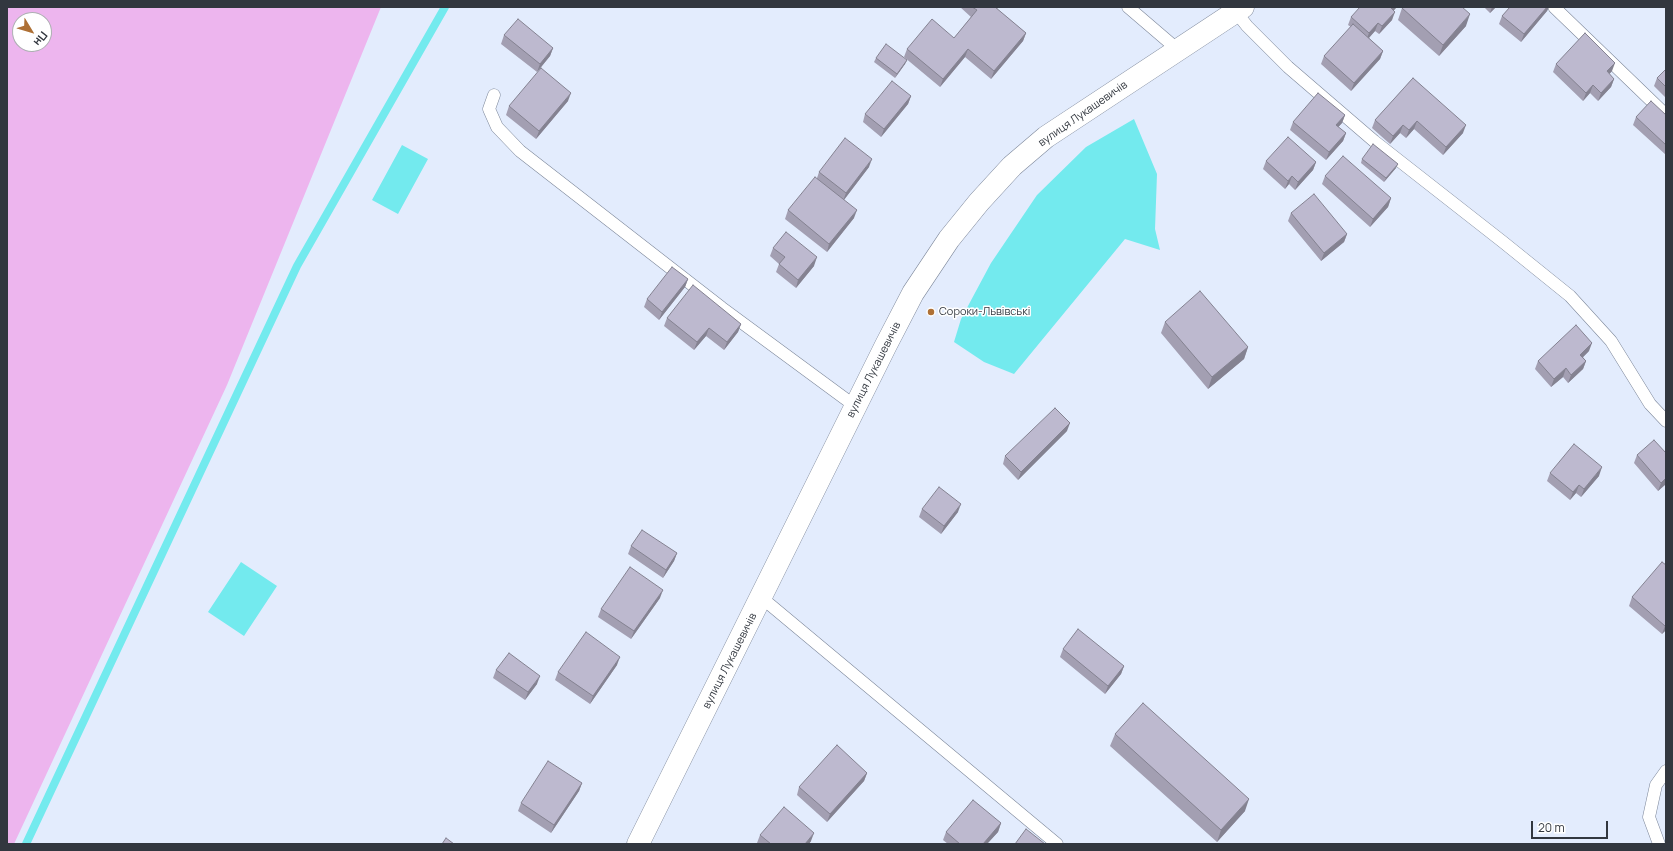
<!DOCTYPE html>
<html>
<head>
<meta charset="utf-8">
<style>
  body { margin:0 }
  #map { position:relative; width:1673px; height:851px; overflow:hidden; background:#e3ecfd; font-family:Manrope,sans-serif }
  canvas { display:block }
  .frame { position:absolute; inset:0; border:8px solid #32373f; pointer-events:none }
  .north { position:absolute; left:12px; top:12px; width:40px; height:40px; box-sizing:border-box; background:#fff; border:1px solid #adafb2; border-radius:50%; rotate:128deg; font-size:11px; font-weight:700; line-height:16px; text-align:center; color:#32373f }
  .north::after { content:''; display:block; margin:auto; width:14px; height:18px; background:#ae7035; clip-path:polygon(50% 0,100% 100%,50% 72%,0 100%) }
  .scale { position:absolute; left:1531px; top:821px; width:77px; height:18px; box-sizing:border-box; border:2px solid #32373f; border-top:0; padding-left:5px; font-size:12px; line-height:14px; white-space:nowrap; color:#32373f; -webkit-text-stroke:3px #fff; paint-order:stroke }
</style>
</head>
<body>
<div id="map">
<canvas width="1673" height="851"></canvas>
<div class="frame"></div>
<div class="north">Пн</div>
<div class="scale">20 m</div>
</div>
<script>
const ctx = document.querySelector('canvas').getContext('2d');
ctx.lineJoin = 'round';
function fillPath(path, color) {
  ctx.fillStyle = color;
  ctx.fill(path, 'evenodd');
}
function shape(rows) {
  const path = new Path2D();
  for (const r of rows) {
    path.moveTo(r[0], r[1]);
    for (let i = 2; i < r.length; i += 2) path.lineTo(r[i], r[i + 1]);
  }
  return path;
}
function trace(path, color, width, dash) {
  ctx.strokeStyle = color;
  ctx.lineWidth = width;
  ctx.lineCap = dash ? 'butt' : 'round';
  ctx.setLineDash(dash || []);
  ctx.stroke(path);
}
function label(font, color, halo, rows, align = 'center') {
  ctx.font = font + ' Manrope,sans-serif';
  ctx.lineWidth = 3;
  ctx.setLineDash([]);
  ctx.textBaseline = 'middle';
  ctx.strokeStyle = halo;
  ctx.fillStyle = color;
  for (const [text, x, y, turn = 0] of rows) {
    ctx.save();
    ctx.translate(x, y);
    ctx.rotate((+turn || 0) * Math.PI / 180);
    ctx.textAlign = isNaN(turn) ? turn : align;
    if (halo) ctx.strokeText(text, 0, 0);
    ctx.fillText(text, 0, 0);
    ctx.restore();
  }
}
fillPath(shape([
  [7,7,381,7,227,385,14,844,7,844],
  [20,20,44,20,44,44,20,44]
]), '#edb5ee');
fillPath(shape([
  [1134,119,1157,174,1155,229,1160,250,1125,239,1014,374,984,362,954,342,961,319,991,263,1037,195,1086,147],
  [402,145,428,159,398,214,372,200],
  [241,562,277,586,244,636,208,612]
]), '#73eaee');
trace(shape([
  [26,844,297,266,445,7]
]), '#73eaee', 8);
const service = shape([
  [1128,7,1177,49],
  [1554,7,1666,115],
  [1236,12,1247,26,1288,67,1374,141,1503,242,1570,296,1611,341,1650,404,1666,421],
  [494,95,489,109,497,127,520,151,722,308,855,406],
  [762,598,1057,844],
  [1659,844,1649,817,1656,785,1666,771]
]);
const tertiary = shape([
  [638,844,886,345,913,293,949,239,979,202,1012,166,1046,137,1243,7]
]);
trace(service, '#7d879a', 13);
trace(tertiary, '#7d879a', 23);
trace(service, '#fff', 12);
trace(tertiary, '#fff', 22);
fillPath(shape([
  [960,7,999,7,997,9,1026,33,1023,41,991,79,965,57,940,87,904,57,907,49,954,38,971,17],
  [1484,7,1496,7,1490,13],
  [1510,7,1549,7,1547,11,1521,42,1499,24,1502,16],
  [1402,8,1466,26,1439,56,1398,20],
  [1393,11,1392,20,1379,34,1375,31,1369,38,1383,51,1380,59,1351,91,1321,64,1324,56,1351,27,1348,25,1351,17],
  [504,35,553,48,550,56,537,72,501,44],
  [876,58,907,60,905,64,895,78,874,62],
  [1556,64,1612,71,1609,74,1614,79,1611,87,1598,101,1590,93,1583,101,1553,72],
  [1666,69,1666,98,1654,86,1657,78],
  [1413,78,1463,133,1443,155,1414,129,1406,138,1400,133,1390,144,1372,128,1375,120],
  [911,96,908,104,881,137,863,122,865,114],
  [568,101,536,139,506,115,509,106],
  [1345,115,1342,123,1338,127,1346,133,1343,141,1326,160,1290,130,1293,122],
  [1666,115,1666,155,1633,125,1636,117],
  [1362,159,1396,168,1384,182,1361,163],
  [1266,161,1316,162,1313,170,1295,190,1289,184,1285,189,1263,169],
  [869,167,844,200,854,218,827,252,785,219,788,210,817,178,819,172],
  [1325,176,1391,198,1388,207,1370,227,1322,184],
  [1291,213,1347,234,1344,242,1321,261,1288,221],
  [773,248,814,266,796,288,776,272,779,264,770,256],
  [688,279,685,287,659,320,644,307,647,299],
  [667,318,741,324,738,332,724,350,706,336,694,350,664,326],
  [1165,322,1248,347,1244,359,1208,389,1161,333],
  [1589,351,1583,357,1586,361,1583,369,1568,383,1563,377,1551,387,1535,369,1538,361],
  [1067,431,1018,480,1003,464,1005,456],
  [1637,455,1666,484,1658,491,1634,463],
  [1550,473,1599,476,1581,497,1576,493,1570,500,1547,481],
  [922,509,958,512,941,534,919,517],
  [631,546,677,553,674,561,663,578,628,554],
  [1666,565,1666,630,1662,634,1629,606,1632,597],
  [660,598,631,639,598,617,601,609],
  [1063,649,1124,666,1121,674,1105,694,1060,657],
  [617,665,590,704,555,680,558,672],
  [496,670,537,684,525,700,493,678],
  [1115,734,1245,811,1217,842,1110,746],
  [867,773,864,781,827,822,797,795,799,787],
  [582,783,579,791,551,833,518,811,521,803],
  [1001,823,998,832,987,844,948,844,943,840,946,832],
  [760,835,811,841,809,844,758,844,757,843]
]), '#a39fb2');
fillPath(shape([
  [1392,7,1397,7,1388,17,1391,8],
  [1492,7,1496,7,1490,13],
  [1547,7,1549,7,1547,11,1521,42,1524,34],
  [1395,12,1392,20,1379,34,1382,26],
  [1470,14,1466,26,1439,56,1443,45],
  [1378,23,1375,31,1366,41,1369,33],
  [1026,33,1023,41,991,79,994,71],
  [553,48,550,56,537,72,540,64],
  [968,49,965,57,940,87,943,79],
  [1383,51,1380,59,1351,91,1354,83],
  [907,60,905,64,895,78,897,74],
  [1615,63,1612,71,1604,80,1607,71],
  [1614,79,1611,87,1598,101,1601,93],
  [1593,85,1590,93,1583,101,1586,93],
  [571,93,568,101,536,139,539,131],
  [911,96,908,104,881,137,884,129],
  [1345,115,1342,123,1333,133,1336,125],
  [1417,121,1414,129,1406,138,1409,130],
  [1403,125,1400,133,1390,144,1393,136],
  [1466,125,1463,133,1443,155,1446,147],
  [1346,133,1343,141,1326,160,1329,152],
  [872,159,869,167,843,201,846,193],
  [1316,162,1313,170,1295,190,1298,182],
  [1398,164,1396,168,1384,182,1386,178],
  [1292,176,1289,184,1285,189,1288,181],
  [1391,198,1388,207,1370,227,1373,219],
  [857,210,854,218,827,252,829,244],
  [1347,234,1344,242,1321,261,1324,253],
  [817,257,814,266,796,288,798,280],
  [688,279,685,287,659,320,662,312],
  [741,324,738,332,724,350,727,342],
  [709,328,706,336,694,350,697,342],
  [1592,343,1589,351,1577,363,1580,355],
  [1248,347,1244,359,1208,389,1212,377],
  [1586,361,1583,369,1568,383,1571,375],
  [1566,368,1563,377,1551,387,1554,379],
  [1070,423,1067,431,1018,480,1021,472],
  [1602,467,1599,476,1581,497,1584,489],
  [1666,478,1666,484,1658,491,1661,483],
  [1579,485,1576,493,1570,500,1573,492],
  [961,504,958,512,941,534,944,526],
  [677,553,674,561,663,578,666,570],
  [663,590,660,598,631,639,634,631],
  [1666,625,1666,630,1662,634,1665,626],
  [620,657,617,665,590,704,593,696],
  [1124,666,1121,674,1105,694,1108,686],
  [540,676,537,684,525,700,528,692],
  [867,773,864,781,827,822,830,814],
  [582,783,579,791,551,833,554,825],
  [1249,799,1245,811,1217,842,1221,830],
  [1001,823,998,832,987,844,983,844],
  [814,833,811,841,809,844,805,844]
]), '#848291');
const building = shape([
  [972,7,995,7,1026,33,994,71,968,49,943,79,907,49,932,19,954,38,977,10,972,7],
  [1360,7,1392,7,1391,8,1395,12,1382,26,1378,23,1369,33,1351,17,1360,7],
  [1403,7,1462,7,1470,14,1443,45,1402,8,1403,7],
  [1510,7,1547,7,1524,34,1502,16,1510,7],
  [518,19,553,48,540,64,504,35,518,19],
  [1353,24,1383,51,1354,83,1324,56,1353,24],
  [1585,33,1615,63,1607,71,1614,79,1601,93,1593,85,1586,93,1556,64,1585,33],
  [886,44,907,60,897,74,876,58,886,44],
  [541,68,571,93,539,131,509,106,541,68],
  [1666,69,1666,87,1657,78,1666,69],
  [1413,78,1466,125,1446,147,1417,121,1409,130,1403,125,1393,136,1375,120,1413,78],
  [892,81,911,96,884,129,865,114,892,81],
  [1318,93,1345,115,1336,125,1346,133,1329,152,1293,122,1318,93],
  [1651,101,1666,115,1666,145,1636,117,1651,101],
  [1288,137,1316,162,1298,182,1292,176,1288,181,1266,161,1288,137],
  [845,138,872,159,846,193,819,172,845,138],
  [1373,144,1398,164,1386,178,1362,159,1373,144],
  [1343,156,1391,198,1373,219,1325,176,1343,156],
  [815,177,857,210,829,244,788,210,815,177],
  [1314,194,1347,234,1324,253,1291,213,1314,194],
  [786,232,817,257,798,280,779,264,785,257,773,248,786,232],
  [672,267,688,279,662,312,647,299,672,267],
  [693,285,741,324,727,342,709,328,697,342,667,318,693,285],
  [1200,291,1248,347,1212,377,1165,322,1200,291],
  [1576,325,1592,343,1580,355,1586,361,1571,375,1566,368,1554,379,1538,361,1576,325],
  [1055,408,1070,423,1021,472,1005,456,1055,408],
  [1654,440,1666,453,1666,478,1661,483,1637,455,1654,440],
  [1574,444,1602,467,1584,489,1579,485,1573,492,1550,473,1574,444],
  [939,487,961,504,944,526,922,509,939,487],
  [642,530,677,553,666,570,631,546,642,530],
  [1662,562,1666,565,1666,625,1665,626,1632,597,1662,562],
  [630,567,663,590,634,631,601,609,630,567],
  [1078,629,1124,666,1108,686,1063,649,1078,629],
  [586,632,620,657,593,696,558,672,586,632],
  [509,653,540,676,528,692,496,670,509,653],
  [1143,703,1249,799,1221,830,1115,734,1143,703],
  [837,745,867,773,830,814,799,787,837,745],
  [548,761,582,783,554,825,521,803,548,761],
  [973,800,1001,823,983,844,960,844,946,832,973,800],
  [784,807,814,833,805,844,771,844,760,835,784,807],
  [1026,829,1045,844,1015,844,1026,829],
  [446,838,454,844,442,844,446,838]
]);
fillPath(building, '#bdb9cf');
trace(building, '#848291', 1);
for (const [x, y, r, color] of [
  [931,312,4,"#ae7035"]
]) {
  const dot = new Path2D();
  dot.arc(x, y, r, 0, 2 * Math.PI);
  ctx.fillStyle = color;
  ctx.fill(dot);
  trace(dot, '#fff', 1.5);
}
label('11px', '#32373f', '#fff', [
  ["вулиця Лукашевичів",1083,114,-35],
  ["вулиця Лукашевичів",874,370,-63],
  ["вулиця Лукашевичів",730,661,-63]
]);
label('11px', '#32373f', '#fff', [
  ["Сороки-Львівські",939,312]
], 'left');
</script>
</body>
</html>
